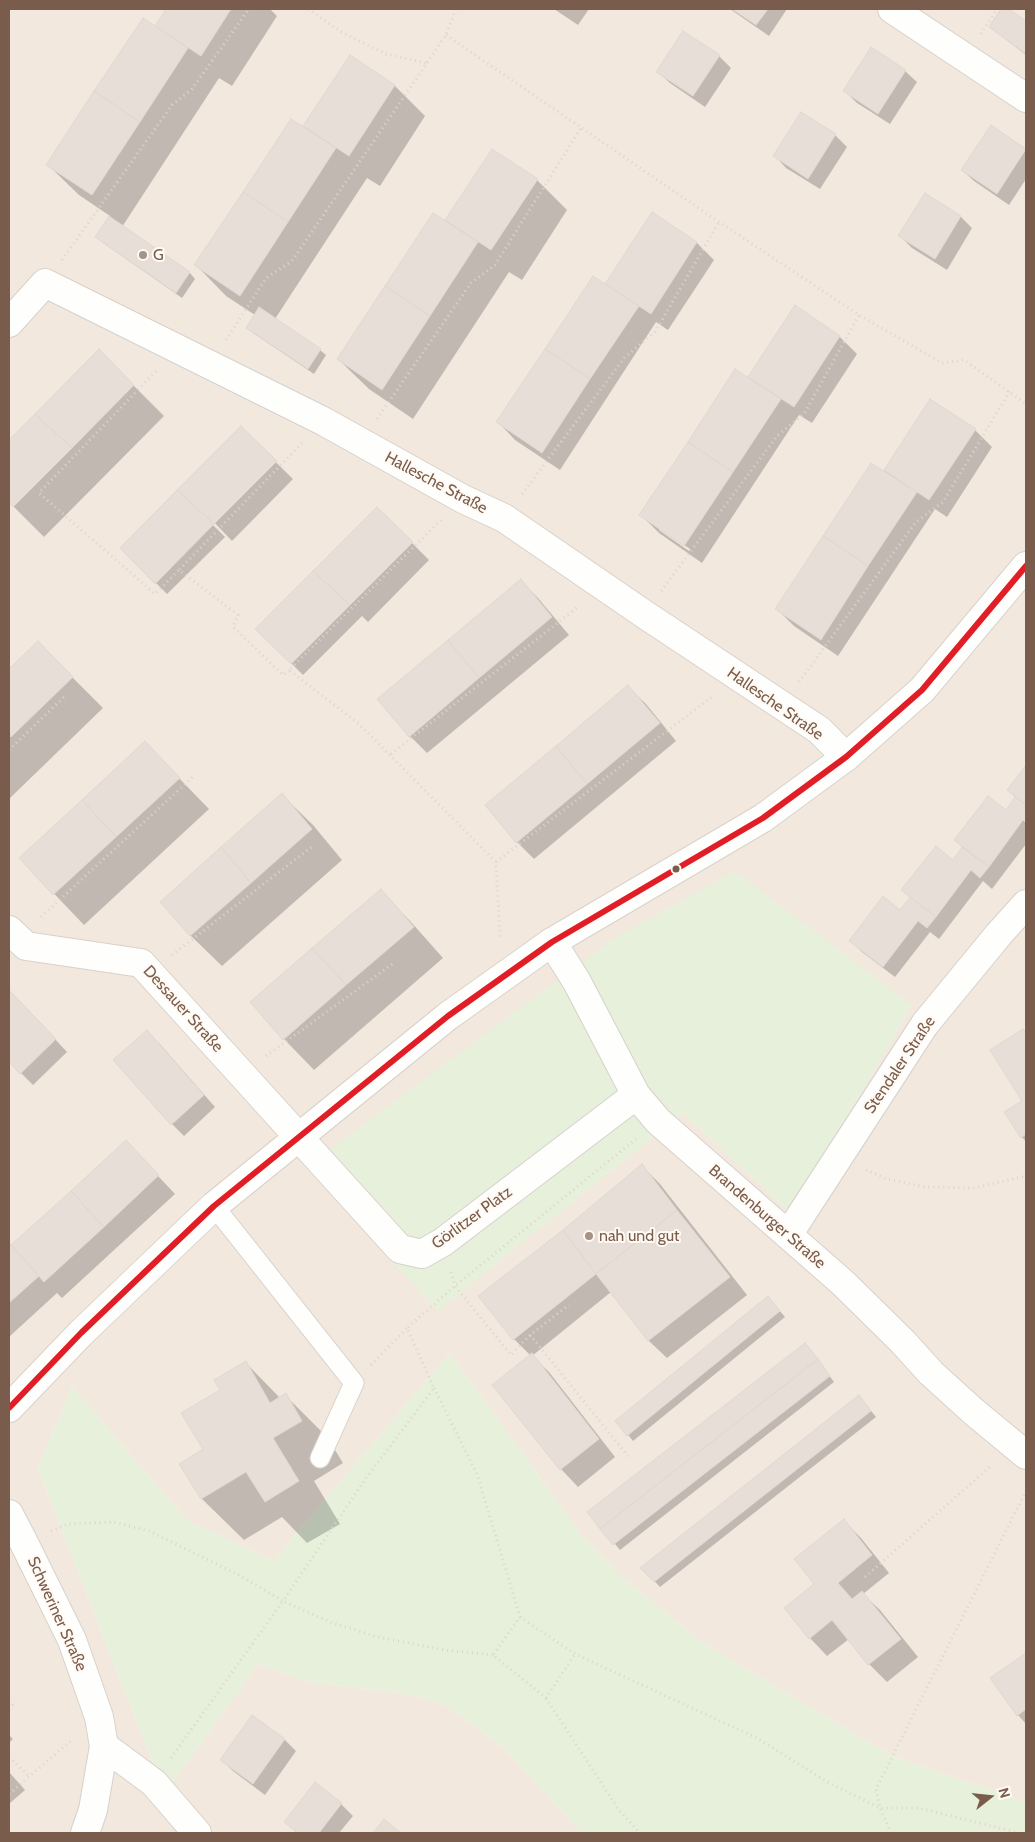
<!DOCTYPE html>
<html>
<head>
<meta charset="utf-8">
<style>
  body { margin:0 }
  #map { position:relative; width:1035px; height:1842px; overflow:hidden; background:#f9f5f0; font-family:Cabin,sans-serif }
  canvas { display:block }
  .frame { position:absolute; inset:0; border:10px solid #7a5c4d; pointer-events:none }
  .north { position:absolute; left:965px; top:1772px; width:50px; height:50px; -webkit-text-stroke:4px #fffaf3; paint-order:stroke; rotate:74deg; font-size:14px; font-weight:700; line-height:20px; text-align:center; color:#7a5c4d }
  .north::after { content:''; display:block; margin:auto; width:18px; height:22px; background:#7a5c4d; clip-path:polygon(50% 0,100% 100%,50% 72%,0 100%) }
</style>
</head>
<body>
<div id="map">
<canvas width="1035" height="1842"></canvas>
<div class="frame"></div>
<div class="north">N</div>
</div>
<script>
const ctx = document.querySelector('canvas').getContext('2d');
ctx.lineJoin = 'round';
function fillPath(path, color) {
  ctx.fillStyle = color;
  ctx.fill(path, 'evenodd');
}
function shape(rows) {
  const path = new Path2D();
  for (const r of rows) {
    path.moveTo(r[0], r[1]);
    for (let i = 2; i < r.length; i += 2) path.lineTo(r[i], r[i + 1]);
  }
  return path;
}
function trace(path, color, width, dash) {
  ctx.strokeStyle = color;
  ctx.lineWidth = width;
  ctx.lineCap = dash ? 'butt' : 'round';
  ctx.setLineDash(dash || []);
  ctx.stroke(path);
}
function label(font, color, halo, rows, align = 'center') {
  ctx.font = font + ' Cabin,sans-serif';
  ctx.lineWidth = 4;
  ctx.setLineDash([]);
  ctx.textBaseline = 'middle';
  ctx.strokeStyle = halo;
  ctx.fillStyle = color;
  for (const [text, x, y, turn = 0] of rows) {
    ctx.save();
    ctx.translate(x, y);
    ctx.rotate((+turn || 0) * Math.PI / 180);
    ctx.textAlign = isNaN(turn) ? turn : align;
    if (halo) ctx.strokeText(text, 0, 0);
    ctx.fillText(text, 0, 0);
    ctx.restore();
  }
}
fillPath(shape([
  [9,9,1026,9,1026,1802,903,1760,882,1750,707,1646,619,1575,578,1530,450,1353,273,1561,187,1520,72,1387,38,1469,154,1766,170,1786,258,1664,308,1682,399,1693,442,1703,504,1748,582,1833,9,1833],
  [912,1005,791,1213,683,1113,438,1310,306,1167]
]), '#f2e8de');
fillPath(shape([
  [735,871,912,1005,791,1213,683,1113,438,1311,306,1167,615,938],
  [450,1353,578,1530,619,1575,707,1646,882,1750,903,1760,1026,1802,1026,1833,582,1833,504,1748,442,1703,399,1693,308,1682,258,1664,170,1786,154,1766,38,1469,72,1387,187,1520,273,1561]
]), '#e7f0db');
fillPath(shape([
  [168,9,270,9,277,16,232,86,219,78,122,227,190,273,195,279,182,298,102,242,96,237,110,216,79,195,48,165,155,28],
  [554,9,589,9,578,25],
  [730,9,787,9,769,36],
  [1003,9,1007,9,1026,23,1026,55,990,27],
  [719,56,731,68,705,107,670,83,658,72],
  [350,57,395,86,425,116,380,186,367,178,275,319,320,350,326,355,314,374,253,333,247,327,255,315,226,296,196,265,304,128],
  [905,71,917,82,890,124,857,103,845,91],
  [802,113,835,135,847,147,820,189,786,168,775,156],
  [992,126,1026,150,1026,179,1009,205,974,181,962,170],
  [492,151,537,180,567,210,522,280,509,272,413,419,369,389,338,359,445,222],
  [926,195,961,217,972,228,947,270,912,248,900,236],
  [652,214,697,243,714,260,668,330,656,322,560,470,515,440,498,422,606,285],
  [795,307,839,336,857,354,812,423,799,415,702,563,659,533,641,515,748,378],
  [659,527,690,549,689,551,659,530],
  [99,351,164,416,44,537,9,502,9,442],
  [931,401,975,430,992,447,947,517,935,509,838,656,794,626,777,609,884,472],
  [241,428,293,479,232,541,211,519,209,521,225,537,167,594,121,548],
  [377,508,429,560,368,622,362,616,303,675,257,629],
  [521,581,538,598,569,635,427,753,410,736],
  [38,643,103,708,9,799,9,671],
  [628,687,646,704,676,741,534,859,517,842],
  [145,743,209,809,84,925,21,859],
  [1026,767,1026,844,992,889,983,881,939,939,930,932,895,977,862,952,850,940,900,911,911,898,903,890,953,861,963,848,956,840,1006,811,1016,798,1008,790],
  [282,795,313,825,342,860,222,966,191,936,162,902],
  [381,891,411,922,443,958,314,1070,284,1039],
  [9,990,67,1052,33,1085,9,1061],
  [1023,1030,1026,1033,1026,1142,1022,1137],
  [159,1043,215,1107,184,1136,172,1124],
  [126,1142,175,1194,62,1298,57,1293,9,1337,9,1244,11,1247],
  [642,1166,660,1184,747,1295,667,1358,649,1341,611,1292,532,1356,549,1372,615,1457,578,1487,561,1469,531,1356,514,1339,564,1231],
  [768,1297,785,1317,633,1441,617,1421],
  [811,1350,834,1382,620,1550,589,1512],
  [246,1363,280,1398,285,1395,327,1437,343,1463,314,1481,340,1524,307,1543,282,1517,244,1540,202,1499,205,1450,222,1390],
  [859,1396,876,1417,660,1587,642,1568],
  [844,1521,861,1538,889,1573,863,1594,880,1610,918,1657,887,1682,869,1664,849,1639,827,1656,810,1638,816,1584],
  [1026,1654,1026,1724,1018,1715,992,1678],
  [252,1717,285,1740,296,1751,265,1795,233,1771,221,1759],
  [9,1735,13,1739,9,1743],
  [9,1772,25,1790,9,1804],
  [341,1804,353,1816,339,1833,297,1833,286,1822]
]), '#0003');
const building = shape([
  [166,9,231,9,201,56,155,26,166,9],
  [732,9,768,9,756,25,732,9],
  [1001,9,1009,9,1026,21,1026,54,989,27,1001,9],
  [143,18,188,48,140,122,94,91,143,18],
  [683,31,720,55,693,96,656,72,683,31],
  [871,47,906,70,878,114,843,91,871,47],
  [350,55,395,85,349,156,303,126,350,55],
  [94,91,140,122,92,195,46,165,94,91],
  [801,112,836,134,808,179,773,156,801,112],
  [291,119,336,148,288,222,243,192,291,119],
  [991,125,1026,149,997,194,961,170,991,125],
  [492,149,538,179,491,250,445,220,492,149],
  [243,192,288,222,240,296,194,265,243,192],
  [925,193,961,216,935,259,898,236,925,193],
  [652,212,697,242,651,314,605,284,652,212],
  [433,213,478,242,430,316,385,286,433,213],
  [109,216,190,272,176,293,95,237,109,216],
  [593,276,639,306,590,379,545,349,593,276],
  [385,286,430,316,382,390,337,359,385,286],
  [795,305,840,336,794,407,748,377,795,305],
  [259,307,321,349,308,369,246,328,259,307],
  [99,349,134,385,72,448,35,414,99,349],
  [545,349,590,379,542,453,496,422,545,349],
  [735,369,781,399,733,472,688,442,735,369],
  [930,399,976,429,929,500,884,470,930,399],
  [35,414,72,448,13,507,9,503,9,440,35,414],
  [241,426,277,461,214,524,177,490,241,426],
  [688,442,733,472,684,546,639,515,688,442],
  [871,463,917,492,868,566,823,536,871,463],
  [177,490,214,524,155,584,120,548,177,490],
  [377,507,413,542,350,605,313,571,377,507],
  [823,536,868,566,821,640,775,609,823,536],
  [313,571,350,605,291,664,255,629,313,571],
  [521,579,552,617,479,678,448,640,521,579],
  [448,640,479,678,409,737,377,699,448,640],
  [38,641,73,677,11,737,9,734,9,669,38,641],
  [628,685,660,723,587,784,556,746,628,685],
  [145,741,180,778,116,837,82,800,145,741],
  [556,746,587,784,516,843,485,805,556,746],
  [1026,765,1026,805,1007,790,1026,765],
  [282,793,312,829,251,883,221,847,282,793],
  [988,796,1006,810,1015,797,1026,805,1026,823,1023,820,989,867,954,840,988,796],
  [82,800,116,837,53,895,19,858,82,800],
  [936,846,953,860,962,847,989,867,980,878,971,870,936,917,901,890,936,846],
  [221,847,251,883,190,936,160,902,221,847],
  [381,889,414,927,346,985,312,948,381,889],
  [883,896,900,910,910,897,936,917,927,928,918,921,883,967,849,941,883,896],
  [312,948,346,985,283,1040,250,1002,312,948],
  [9,990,56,1039,20,1074,9,1062,9,990],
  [1023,1029,1026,1033,1026,1134,1021,1138,1004,1112,1022,1101,990,1050,1023,1029],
  [147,1030,204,1095,171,1125,113,1060,147,1030],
  [126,1140,159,1175,104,1227,71,1191,126,1140],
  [642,1164,677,1210,596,1274,563,1230,642,1164],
  [71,1191,104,1227,44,1282,11,1245,71,1191],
  [677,1210,730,1277,648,1341,596,1274,677,1210],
  [563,1230,596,1274,513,1340,478,1296,563,1230],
  [9,1243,39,1276,9,1303,9,1243],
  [768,1296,780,1311,627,1436,615,1421,768,1296],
  [805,1343,818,1359,600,1529,587,1512,805,1343],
  [532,1353,599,1439,560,1470,492,1385,532,1353],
  [818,1359,830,1376,613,1545,600,1529,818,1359],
  [246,1361,270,1403,286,1393,302,1421,273,1438,299,1481,265,1502,246,1472,201,1499,179,1464,203,1449,181,1413,220,1390,214,1380,246,1361],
  [859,1395,871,1411,654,1582,640,1568,859,1395],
  [844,1519,872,1555,838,1583,852,1599,862,1591,901,1639,868,1665,832,1620,809,1639,784,1608,814,1584,794,1559,844,1519],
  [1026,1653,1026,1709,1017,1716,990,1678,1026,1653],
  [252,1715,285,1739,253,1784,220,1760,252,1715],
  [315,1782,342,1803,319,1833,298,1833,284,1822,315,1782],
  [384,1819,401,1833,373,1833,384,1819]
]);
fillPath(building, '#e6ded7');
trace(building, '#e2d8d2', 1);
const lane = shape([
  [214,1206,354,1383,320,1458]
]);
const street = shape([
  [892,9,1026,98],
  [9,323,45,283,323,421,463,499,504,518,644,614,819,730,846,757],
  [9,930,26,946,141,963,400,1249,422,1254,443,1242,636,1095],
  [552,942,577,982,636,1095,658,1121,843,1283,903,1342,931,1373,974,1412,1026,1455],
  [788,1235,925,1024,999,934,1026,904],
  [9,1514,24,1543,72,1640,99,1717,104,1746,93,1810,85,1833],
  [104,1746,154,1783,197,1833]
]);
const secondary = shape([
  [9,1408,81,1333,214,1206,448,1016,552,942,763,818,846,757,922,690,1026,566]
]);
trace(lane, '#d7d1cb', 21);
trace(street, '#d7d1cb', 30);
trace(secondary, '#d9d2cb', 30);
trace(shape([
  [308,9,343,33,386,54,426,63],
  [981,34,997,9],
  [446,35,719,222,859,315,942,363,964,360,1026,404],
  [62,260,172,105,192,89,249,9],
  [226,340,266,278,292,261,446,35,456,9],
  [156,371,39,493,155,594,179,570],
  [377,419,471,283,495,265,581,128],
  [522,494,625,357,655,332,719,222],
  [441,520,289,670,359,724,496,862,500,937],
  [661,591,777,436,804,414,859,315],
  [289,670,283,675,233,627,238,615,179,570,302,443],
  [799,682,916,522,943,502,1010,391],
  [9,750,65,696],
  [391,754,579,606],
  [496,862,714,695],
  [41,917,195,775],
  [172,955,314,845],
  [266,1056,395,962],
  [866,1170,887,1179,926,1187,974,1188,1026,1176],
  [451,1272,455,1286,511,1355,530,1335,569,1305],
  [530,1335,628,1456],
  [371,1365,407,1328],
  [434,1388,477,1474,520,1617,493,1655,546,1698,575,1654],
  [51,1531,68,1524,113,1522,149,1531,239,1575,283,1601,366,1478,434,1388,407,1328,455,1286,636,1139],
  [865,1577,992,1465],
  [520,1617,575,1654,757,1738,829,1783,880,1808,919,1808,1019,1833],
  [546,1698,618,1809,640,1833],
  [9,1709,15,1702],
  [9,1757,29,1776],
  [171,1758,283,1601,330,1622,378,1637,444,1650,493,1655],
  [9,1794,72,1740],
  [891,1833,880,1808,876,1789,1026,1491]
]), '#dcd5d0', 3, [1, 4]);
trace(lane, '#fefefd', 19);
trace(street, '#fefefd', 28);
trace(secondary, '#fefefd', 28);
trace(shape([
  [9,1408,81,1333,214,1206,448,1016,552,942,763,818,846,757,922,690,1026,566]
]), '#e11e26', 6);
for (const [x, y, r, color] of [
  [143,255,5,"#a69286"],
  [676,869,4.5,"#7a5c4d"],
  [589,1236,5,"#a69286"]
]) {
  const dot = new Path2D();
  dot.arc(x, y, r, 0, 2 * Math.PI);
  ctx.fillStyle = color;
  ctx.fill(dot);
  trace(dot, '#fffaf3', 2);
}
label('16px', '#7a5c4d', '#fffaf3', [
  ["G",153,255],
  ["nah und gut",599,1236]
], 'left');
label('16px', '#7a5c4d', '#fffaf3', [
  ["Hallesche Straße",436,483,28],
  ["Hallesche Straße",775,704,35],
  ["Dessauer Straße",183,1009,48],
  ["Stendaler Straße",900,1065,-56],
  ["Brandenburger Straße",767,1217,41],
  ["Görlitzer Platz",472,1218,-36],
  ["Schweriner Straße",57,1614,66]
]);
</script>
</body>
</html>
